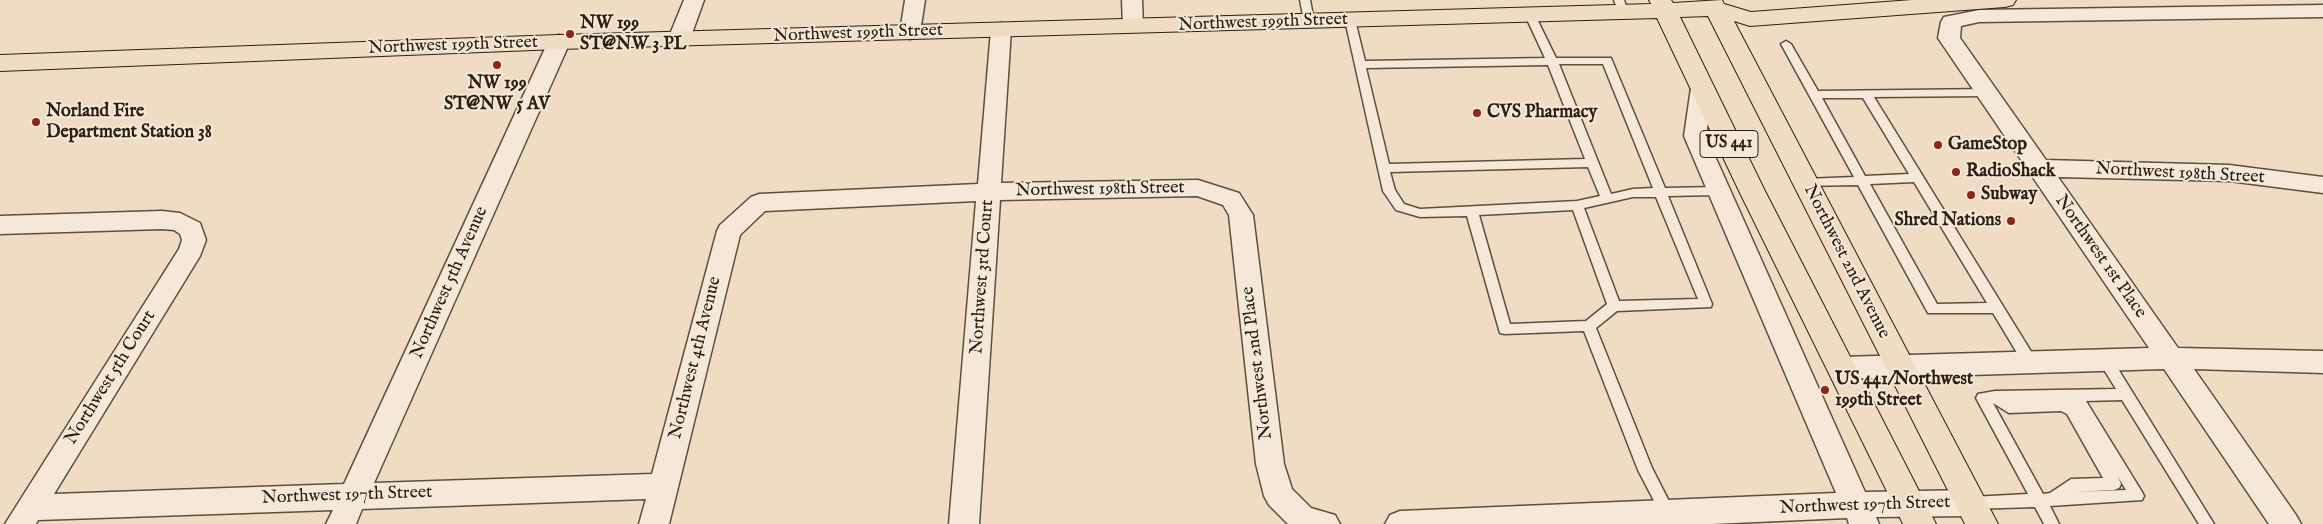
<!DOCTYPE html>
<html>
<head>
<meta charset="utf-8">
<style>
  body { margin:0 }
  canvas { display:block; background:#efdcc3 }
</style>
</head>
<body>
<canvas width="2323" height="524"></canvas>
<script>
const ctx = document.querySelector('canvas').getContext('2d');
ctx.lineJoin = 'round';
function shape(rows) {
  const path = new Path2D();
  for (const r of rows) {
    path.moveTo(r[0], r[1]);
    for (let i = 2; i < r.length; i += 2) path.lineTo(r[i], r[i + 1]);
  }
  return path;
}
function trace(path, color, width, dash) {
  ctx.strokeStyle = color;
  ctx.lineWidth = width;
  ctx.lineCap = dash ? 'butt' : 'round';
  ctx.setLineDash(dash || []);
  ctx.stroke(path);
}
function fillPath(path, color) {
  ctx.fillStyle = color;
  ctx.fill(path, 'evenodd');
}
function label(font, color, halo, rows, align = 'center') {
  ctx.font = font + ' "IM FELL English",serif';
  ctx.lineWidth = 4;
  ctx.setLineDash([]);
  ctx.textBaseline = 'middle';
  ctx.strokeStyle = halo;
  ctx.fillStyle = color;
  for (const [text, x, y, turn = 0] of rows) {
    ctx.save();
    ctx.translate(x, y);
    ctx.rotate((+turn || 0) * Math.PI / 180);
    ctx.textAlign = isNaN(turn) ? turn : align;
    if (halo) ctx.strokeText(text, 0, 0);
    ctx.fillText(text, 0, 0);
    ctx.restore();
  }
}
const service = shape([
  [1300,0,1310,0,1314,21,1313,23,1309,24,1304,21,1300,0],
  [1614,0,1624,0,1628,12,1627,14,1619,14,1614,0],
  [1530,12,1535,15,1556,58,1611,58,1665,188,1718,187,1724,191,1718,195,1668,196,1712,304,1711,307,1617,311,1596,328,1652,468,1675,513,1673,518,1668,519,1663,518,1638,470,1584,331,1505,334,1500,333,1467,216,1420,217,1396,210,1383,191,1345,20,1346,18,1350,17,1355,20,1365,61,1545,58,1525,15,1530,12],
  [1559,64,1603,64,1653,188,1633,189,1611,194,1559,64],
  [1548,65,1585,159,1389,164,1366,68,1548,65],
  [1588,167,1600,196,1577,201,1420,209,1404,204,1395,190,1390,172,1588,167],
  [1633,197,1656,197,1698,299,1619,301,1584,208,1633,197],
  [1573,210,1607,304,1586,321,1510,324,1479,215,1573,210],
  [1786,41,1791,44,1818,91,1990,89,1992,92,1986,96,1874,97,2035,358,2037,362,2035,366,2025,366,1993,313,1928,313,1858,185,1801,186,1799,183,1801,180,1805,179,1854,177,1781,44,1786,41],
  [1822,98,1863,98,1909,174,1865,176,1822,98],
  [1914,182,1987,303,1937,304,1870,184,1914,182],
  [2105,355,2110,356,2214,524,2199,524,2122,400,2086,401,2142,492,2144,496,2142,500,2050,506,2059,524,2044,524,2035,507,1971,509,1966,507,1964,503,1966,499,1971,497,2028,494,1976,398,1978,394,1995,391,2116,389,2098,360,2100,356,2105,355],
  [1993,403,2009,413,2061,411,2067,414,2103,478,2071,479,2050,493,2043,494,1993,403],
  [2118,477,2126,490,2072,492,2114,490,2119,488,2121,484,2118,477]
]);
const minor = shape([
  [684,0,704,0,690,39,686,44,679,46,672,44,668,39,684,0],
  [905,0,925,0,920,32,917,37,910,39,903,37,900,32,905,0],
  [1122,0,1142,0,1143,26,1140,31,1133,32,1126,31,1123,26,1122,0],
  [2323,5,2323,17,1979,22,1961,26,1960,38,2046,160,2229,165,2323,177,2323,193,2229,181,2058,177,2178,348,2323,351,2323,373,2194,369,2296,515,2301,524,2269,524,2164,369,1841,379,1832,376,1828,368,1832,360,1841,357,2149,348,1938,38,1941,22,1944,17,1979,10,2323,5],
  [1001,23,1008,25,1011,30,1001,183,1198,180,1239,193,1253,215,1284,464,1292,489,1311,508,1335,515,1340,524,1288,524,1269,505,1264,496,1256,464,1229,215,1223,205,1197,196,1000,200,979,524,949,524,976,201,765,211,740,235,669,524,639,524,646,499,362,509,356,524,326,524,333,510,38,520,36,524,5,524,179,249,182,240,180,234,174,230,162,229,0,234,0,216,162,211,180,213,200,223,206,240,200,256,54,494,344,484,548,42,552,37,559,35,566,37,570,42,374,483,652,474,717,231,720,225,751,197,759,194,978,184,991,30,994,25,1001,23],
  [1702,81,1710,83,1713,88,1706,136,1865,492,1971,490,1981,494,1986,503,1981,512,1971,516,1876,517,1879,524,1849,524,1847,518,1711,524,1385,524,1390,515,1400,511,1836,493,1684,136,1691,88,1694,83,1702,81]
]);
const primary = shape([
  [1649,0,1671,0,1673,3,1722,0,1724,4,1751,12,1912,0,2016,0,2013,5,2005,7,1750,26,1734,21,1998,524,1965,524,1708,16,1680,17,1765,191,1936,524,1903,524,1739,191,1657,18,559,49,0,71,0,55,559,35,1651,4,1649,0]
]);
trace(service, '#5d4f3e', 3);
trace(minor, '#5d4f3e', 3);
trace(primary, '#2c2012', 2);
fillPath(service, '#f5e8d8');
fillPath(minor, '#f5e8d8');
fillPath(primary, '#efdcc3');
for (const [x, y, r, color] of [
  [570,34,5,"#8f2418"],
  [497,65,5,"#8f2418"],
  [1477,113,5,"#8f2418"],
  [36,122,5,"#8f2418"],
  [1938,145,5,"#8f2418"],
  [1956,172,5,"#8f2418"],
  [1971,195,5,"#8f2418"],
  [2011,221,5,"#8f2418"],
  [1825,390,5,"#8f2418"]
]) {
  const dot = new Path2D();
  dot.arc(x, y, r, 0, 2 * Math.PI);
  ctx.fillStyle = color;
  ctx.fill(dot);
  trace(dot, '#f5e8d8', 2);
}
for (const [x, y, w] of [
  [1729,144,58]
]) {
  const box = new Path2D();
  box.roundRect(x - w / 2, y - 13.5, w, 27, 4);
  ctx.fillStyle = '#f5e8d8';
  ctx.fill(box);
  trace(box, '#2c2012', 1);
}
label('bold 16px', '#2c2012', null, [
  ["US 441",1729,144]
]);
label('18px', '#2c2012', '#f5e8d8', [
  ["Northwest 199th Street",1263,23,-2],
  ["Northwest 199th Street",858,34,-2],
  ["Northwest 199th Street",453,46,-2],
  ["Northwest 198th Street",2180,174,3],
  ["Northwest 198th Street",1100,190,-1],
  ["Northwest 1st Place",2100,257,55],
  ["Northwest 2nd Avenue",1846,262,63],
  ["Northwest 3rd Court",983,277,-86],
  ["Northwest 5th Avenue",450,283,-66],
  ["Northwest 4th Avenue",696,358,-76],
  ["Northwest 2nd Place",1258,363,-97],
  ["Northwest 5th Court",111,378,-58],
  ["Northwest 197th Street",347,496,-2],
  ["Northwest 197th Street",1865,506,-2]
]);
label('bold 18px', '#2c2012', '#f5e8d8', [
  ["NW 199",580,24],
  ["ST@NW 3 PL",580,45],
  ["NW 199",497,84,"center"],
  ["ST@NW 5 AV",497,105,"center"],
  ["Norland Fire",46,112],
  ["Department Station 38",46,133],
  ["CVS Pharmacy",1487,113],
  ["GameStop",1948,145],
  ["RadioShack",1966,172],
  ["Subway",1981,195],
  ["Shred Nations",2001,221,"right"],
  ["US 441/Northwest",1835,380],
  ["199th Street",1835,401]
], 'left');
</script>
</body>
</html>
